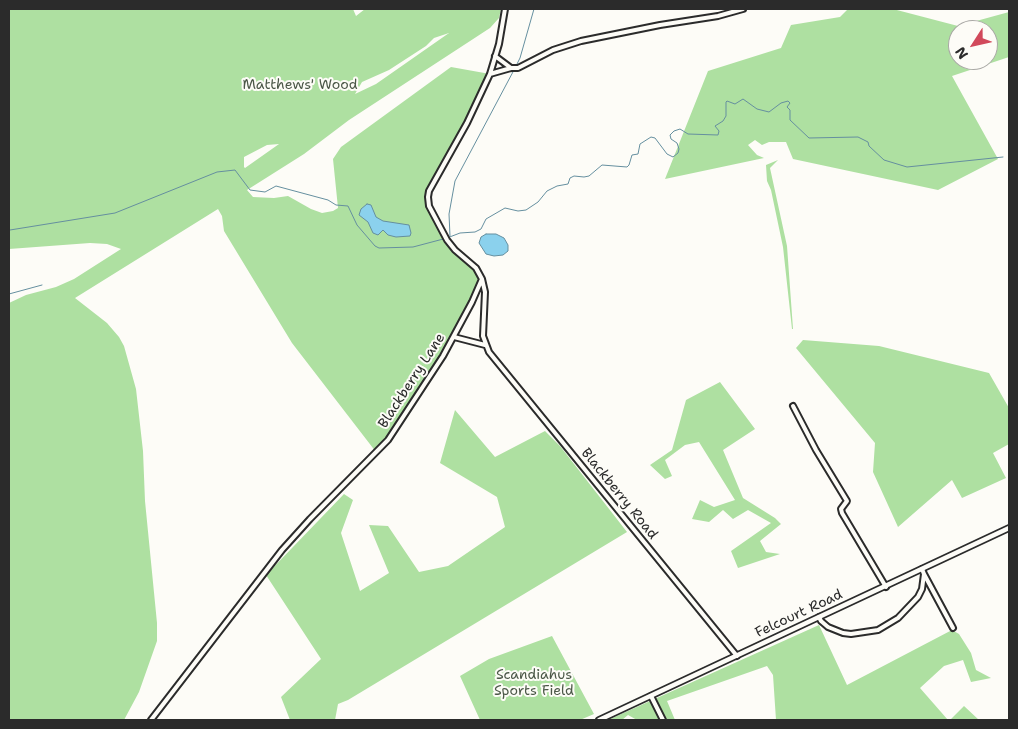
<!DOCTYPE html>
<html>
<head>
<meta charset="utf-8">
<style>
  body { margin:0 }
  #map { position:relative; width:1018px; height:729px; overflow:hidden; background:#fdfcf7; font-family:"Shantell Sans",sans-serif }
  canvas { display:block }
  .frame { position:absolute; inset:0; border:10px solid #2b2b2b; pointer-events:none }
  .north { position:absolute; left:948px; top:20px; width:50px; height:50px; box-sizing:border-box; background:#fdfcf7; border:1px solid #a9a8a5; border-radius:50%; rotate:235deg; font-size:14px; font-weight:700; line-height:20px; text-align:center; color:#2b2b2b }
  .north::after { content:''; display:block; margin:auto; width:18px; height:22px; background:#d1495b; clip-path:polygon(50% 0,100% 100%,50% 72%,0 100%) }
</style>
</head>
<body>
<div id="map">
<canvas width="1018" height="729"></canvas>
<div class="frame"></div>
<div class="north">N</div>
</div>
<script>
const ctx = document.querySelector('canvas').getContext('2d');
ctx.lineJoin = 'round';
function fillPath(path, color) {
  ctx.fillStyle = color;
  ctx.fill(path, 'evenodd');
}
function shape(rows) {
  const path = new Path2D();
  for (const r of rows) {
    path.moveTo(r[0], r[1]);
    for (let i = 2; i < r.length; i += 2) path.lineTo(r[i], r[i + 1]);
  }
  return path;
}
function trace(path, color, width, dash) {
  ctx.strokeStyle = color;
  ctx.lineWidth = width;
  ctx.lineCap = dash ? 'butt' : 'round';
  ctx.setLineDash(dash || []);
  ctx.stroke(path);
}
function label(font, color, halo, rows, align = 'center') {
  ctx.font = font + ' "Shantell Sans",sans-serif';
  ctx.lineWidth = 4;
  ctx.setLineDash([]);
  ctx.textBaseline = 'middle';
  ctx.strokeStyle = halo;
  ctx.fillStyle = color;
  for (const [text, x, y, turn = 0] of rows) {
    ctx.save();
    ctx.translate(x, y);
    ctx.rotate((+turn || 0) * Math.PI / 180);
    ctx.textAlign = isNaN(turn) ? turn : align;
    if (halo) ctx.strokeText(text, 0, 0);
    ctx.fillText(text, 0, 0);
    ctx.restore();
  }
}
fillPath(shape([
  [9,9,353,9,356,16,365,9,501,9,499,18,490,28,349,120,304,154,247,190,253,197,274,198,288,196,311,209,322,213,333,211,338,208,333,159,341,147,451,67,490,74,467,123,429,191,427,199,447,240,474,266,482,279,454,337,388,440,376,452,292,343,224,231,222,216,218,209,75,298,107,323,119,337,124,346,136,389,143,451,145,501,157,623,157,641,139,692,124,720,9,720,9,303,26,295,56,287,74,279,121,249,107,244,90,243,9,249],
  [449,33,376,84,355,94,362,82,389,70,426,46,434,38],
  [279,144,245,168,244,167,244,157,267,145],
  [848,9,893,9,958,26,1009,12,1009,57,952,76,998,159,938,190,793,159,786,142,769,142,762,145,755,140,748,145,757,155,764,158,665,179,708,71,781,48,791,25,840,17],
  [958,30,988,30,988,60,958,60],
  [778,160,770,168,787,246,793,329,792,329,783,247,771,190,767,181,766,165],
  [803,340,879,346,989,373,1009,408,1009,444,993,453,1006,478,962,498,952,480,898,527,873,472,875,443,796,348],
  [720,382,755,429,723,450,743,498,775,518,781,524,760,541,766,552,780,554,738,568,731,551,771,523,748,510,733,519,723,510,709,522,692,519,700,500,714,507,735,500,699,442,685,445,665,460,672,476,665,479,650,465,672,450,686,400],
  [455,410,495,457,545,431,560,446,627,532,348,700,338,704,335,720,290,720,281,697,321,659,266,575,344,494,353,500,341,533,360,591,389,573,369,525,388,526,419,572,448,566,505,527,497,497,440,463],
  [819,625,847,685,952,630,959,634,971,653,976,670,991,678,971,682,963,660,944,666,920,688,948,720,776,720,773,675,767,666,667,701,675,720,637,720,628,715,622,720,608,720],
  [552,636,594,714,580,720,480,720,460,676,489,659],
  [964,706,979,720,950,720]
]), '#aee0a1');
const water = shape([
  [367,204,371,205,376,217,383,221,409,225,411,233,410,236,396,237,388,235,383,230,378,235,373,233,368,222,359,215,361,209,367,204],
  [486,234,496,234,504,238,508,245,508,251,503,255,494,256,486,254,479,243,481,237,486,234]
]);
fillPath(water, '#8bd1ed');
trace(water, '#658f9f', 1);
trace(shape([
  [516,66,520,58,534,9],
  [9,231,10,230,115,213,217,172,235,170,250,190,265,192,276,186,328,200,336,205,348,206,357,225,375,246,379,248,413,247,447,238,460,233,475,232,481,229,486,219,505,208,518,211,526,210,538,202,547,191,557,186,568,184,570,178,574,176,584,177,589,176,602,165,627,167,629,165,632,155,638,154,640,144,651,137,655,138,667,154,673,157,678,153,679,149,677,143,671,139,670,135,674,131,680,129,688,134,718,135,719,131,715,126,723,121,726,116,726,102,727,101,735,104,743,99,757,109,769,112,781,103,788,101,790,103,787,107,790,110,790,120,809,138,858,137,868,142,869,146,884,160,907,167,1003,157],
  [450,236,449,214,455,181,514,70],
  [9,294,42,285]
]), '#658f9f', 1);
const minor = shape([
  [495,56,511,68],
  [490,74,511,68,518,68,553,50,581,41,660,25,718,16,743,9],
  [482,279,485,292,483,336,489,352,737,656],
  [454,337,485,345],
  [793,406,816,450,847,501,841,509,842,513,886,587],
  [924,574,953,628],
  [819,617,821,621,828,627,843,633,851,634,878,630,898,618,918,597,922,589,924,574,922,569],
  [651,696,663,720],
  [151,720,282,550,310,519,388,440,443,356,472,302,482,279,476,268,455,250,447,240,429,206,428,197,429,191,467,123,490,74,499,44,505,9]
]);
const tertiary = shape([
  [599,720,1009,528]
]);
trace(minor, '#2b2b2b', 8);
trace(tertiary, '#2b2b2b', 8);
trace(minor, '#fdfcf7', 4);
trace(tertiary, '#fdfcf7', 4.5);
label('14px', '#4c5848', '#fdfcf7', [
  ["Matthews' Wood",300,85],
  ["Scandiahus",534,675],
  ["Sports Field",534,691]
]);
label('14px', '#2b2b2b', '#fdfcf7', [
  ["Blackberry Lane",412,381,-57],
  ["Blackberry Road",619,494,51],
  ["Felcourt Road",799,614,-25]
]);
</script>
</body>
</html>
